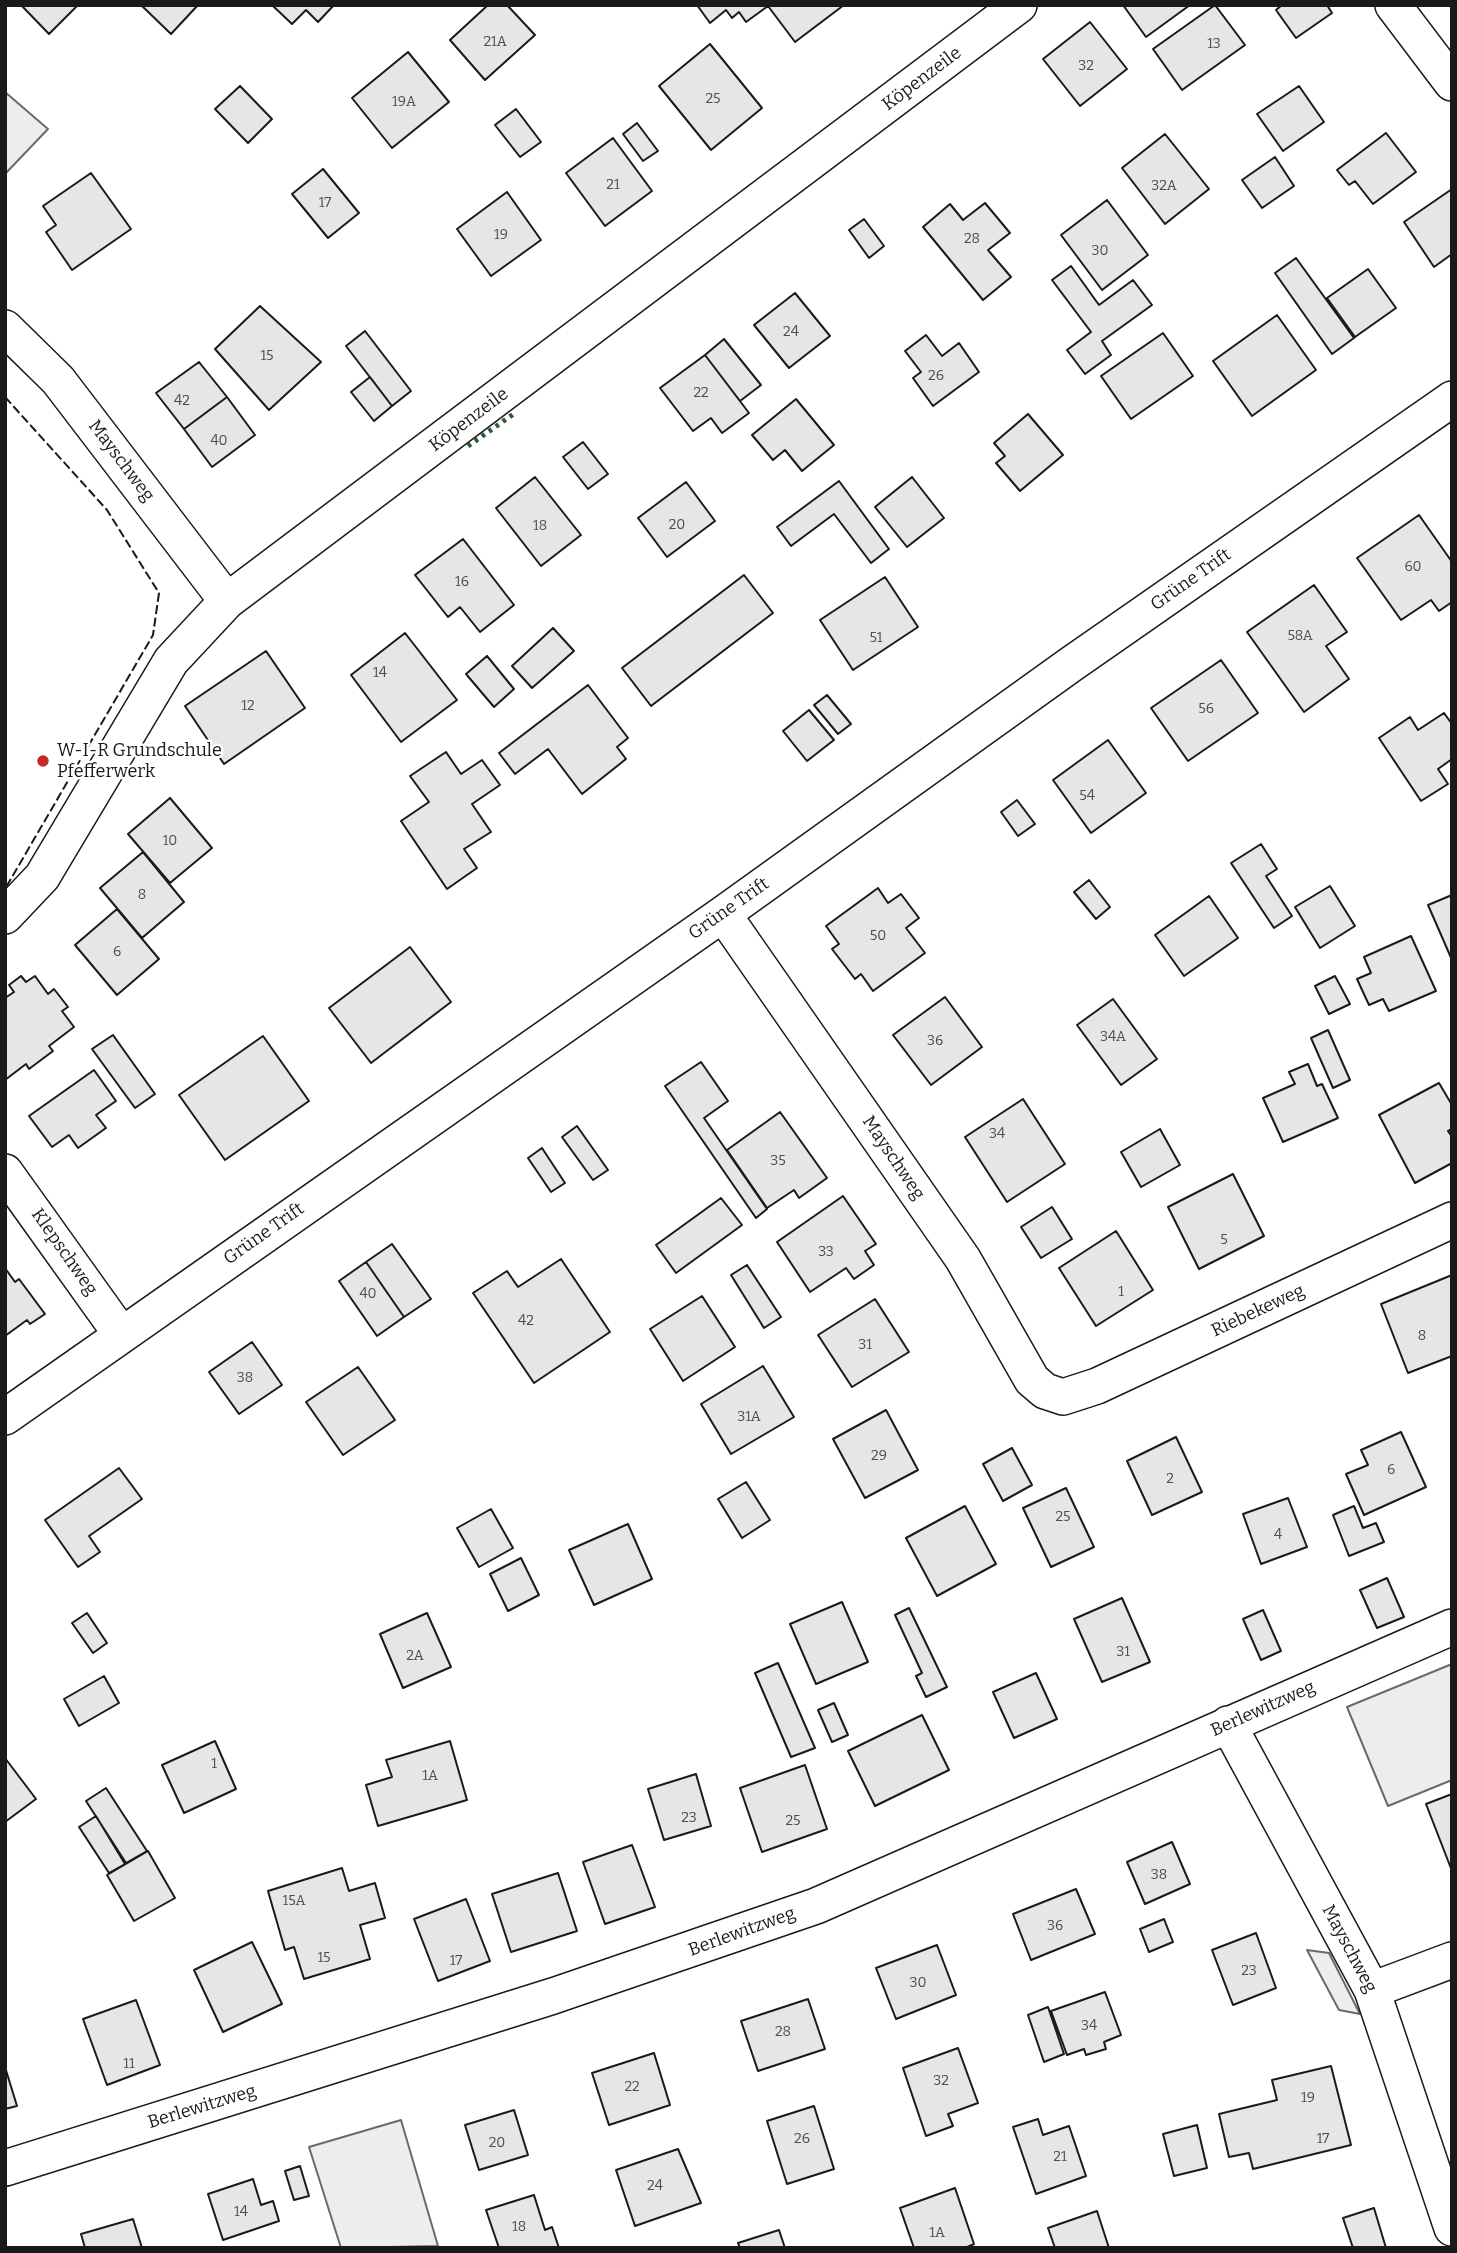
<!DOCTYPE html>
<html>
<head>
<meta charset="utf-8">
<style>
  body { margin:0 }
  #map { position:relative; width:1457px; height:2253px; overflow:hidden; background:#fff; font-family:Bitter,serif }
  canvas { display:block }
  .frame { position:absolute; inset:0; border:7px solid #1a1a1a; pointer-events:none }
</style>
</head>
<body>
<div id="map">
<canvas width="1457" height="2253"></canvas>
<div class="frame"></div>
</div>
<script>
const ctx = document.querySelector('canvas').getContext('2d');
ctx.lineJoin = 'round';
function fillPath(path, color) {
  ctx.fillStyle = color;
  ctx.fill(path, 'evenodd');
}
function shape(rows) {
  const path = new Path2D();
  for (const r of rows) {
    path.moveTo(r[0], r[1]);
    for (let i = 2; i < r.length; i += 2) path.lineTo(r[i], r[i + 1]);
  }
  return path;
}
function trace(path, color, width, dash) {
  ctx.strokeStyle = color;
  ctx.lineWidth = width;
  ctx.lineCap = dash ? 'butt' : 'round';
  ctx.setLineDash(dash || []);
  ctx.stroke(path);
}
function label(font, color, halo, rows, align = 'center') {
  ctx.font = font + ' Bitter,serif';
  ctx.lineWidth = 5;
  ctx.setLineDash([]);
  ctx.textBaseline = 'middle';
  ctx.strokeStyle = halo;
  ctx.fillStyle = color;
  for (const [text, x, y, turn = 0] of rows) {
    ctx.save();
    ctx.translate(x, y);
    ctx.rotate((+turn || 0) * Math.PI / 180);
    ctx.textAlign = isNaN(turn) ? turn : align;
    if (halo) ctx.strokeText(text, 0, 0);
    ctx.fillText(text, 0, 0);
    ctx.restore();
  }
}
const parking = shape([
  [5,92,48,129,5,174,5,92],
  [1452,1664,1452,1780,1388,1806,1347,1707,1452,1664],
  [1307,1950,1329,1953,1360,2014,1339,2010,1307,1950],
  [401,2120,438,2246,341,2248,309,2147,401,2120]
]);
fillPath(parking, '#ededed');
trace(parking, '#6a6a6a', 2);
const building = shape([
  [21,5,78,5,49,34,21,5],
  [141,5,198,5,171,34,141,5],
  [272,5,334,5,318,22,306,10,292,24,272,5],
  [488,5,507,5,535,35,485,80,450,40,488,5],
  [697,5,844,5,795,42,768,6,746,22,739,12,732,18,726,10,710,23,697,5],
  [1123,5,1190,5,1146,37,1123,5],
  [1215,5,1245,45,1182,90,1153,49,1215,5],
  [1282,5,1327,5,1332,13,1296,38,1276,10,1282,5],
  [1090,22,1127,69,1080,106,1043,59,1090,22],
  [710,44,762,108,711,150,659,86,710,44],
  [408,52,449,102,392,148,352,98,408,52],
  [240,86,272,119,248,143,215,109,240,86],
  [1299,86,1324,122,1283,151,1257,114,1299,86],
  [516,109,541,142,520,157,495,125,516,109],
  [637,123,658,151,643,161,623,134,637,123],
  [1386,133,1416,172,1373,204,1355,181,1349,185,1337,170,1386,133],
  [1165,134,1209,189,1165,224,1122,168,1165,134],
  [613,138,652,191,605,226,566,173,613,138],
  [1275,157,1294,186,1262,208,1242,180,1275,157],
  [323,169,359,213,328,238,292,194,323,169],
  [91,173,131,229,72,270,46,232,56,225,43,206,91,173],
  [1452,189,1452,254,1434,267,1404,222,1452,189],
  [507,192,541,240,491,276,457,229,507,192],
  [1107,200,1148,255,1102,290,1061,235,1107,200],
  [985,203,1010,233,988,250,1011,277,983,300,923,227,950,204,963,220,985,203],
  [864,219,884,246,869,258,849,230,864,219],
  [1296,258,1354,338,1332,354,1275,273,1296,258],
  [1071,266,1099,305,1133,280,1152,305,1102,341,1111,355,1085,374,1067,350,1091,332,1052,280,1071,266],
  [1368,269,1396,308,1355,337,1327,298,1368,269],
  [795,293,830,336,789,368,754,325,795,293],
  [260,306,321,362,269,410,215,349,260,306],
  [1277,315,1316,370,1252,416,1213,361,1277,315],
  [365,331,411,391,392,406,346,346,365,331],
  [1163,333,1193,376,1131,419,1101,376,1163,333],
  [926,335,942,356,959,343,979,372,933,406,913,378,921,372,905,351,926,335],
  [724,339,761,385,740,401,705,355,724,339],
  [705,355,749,413,722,433,711,418,693,431,660,388,705,355],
  [199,362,227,397,184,429,156,393,199,362],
  [370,377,392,406,374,421,351,392,370,377],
  [227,397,255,435,212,467,184,429,227,397],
  [796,399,834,445,802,471,785,450,773,460,752,435,796,399],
  [1028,414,1063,455,1020,491,996,463,1005,456,994,443,1028,414],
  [583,442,608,474,588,489,563,457,583,442],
  [535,477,581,535,541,566,496,508,535,477],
  [912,477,944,518,907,547,875,507,912,477],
  [839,481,889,549,871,563,834,514,791,546,777,527,839,481],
  [686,482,715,521,667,557,638,518,686,482],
  [1419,515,1452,562,1452,602,1439,611,1431,600,1401,620,1357,558,1419,515],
  [463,539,514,605,480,632,460,607,448,617,415,575,463,539],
  [744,575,773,613,651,706,622,668,744,575],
  [885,577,918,627,853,670,820,620,885,577],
  [1314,585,1347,632,1326,646,1349,679,1304,712,1247,632,1314,585],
  [553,628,574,651,532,688,512,666,553,628],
  [405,633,457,700,401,742,351,675,405,633],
  [266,651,305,708,224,764,185,706,266,651],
  [487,656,514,689,494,707,466,674,487,656],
  [1221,660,1258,713,1188,761,1151,708,1221,660],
  [588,685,628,738,617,747,626,759,582,794,548,749,515,774,499,753,588,685],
  [827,695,851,724,838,734,814,705,827,695],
  [809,710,834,740,807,761,783,731,809,710],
  [1444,713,1452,724,1452,759,1438,769,1448,784,1421,801,1379,738,1410,717,1418,730,1444,713],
  [1108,740,1146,793,1091,833,1053,780,1108,740],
  [446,752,461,774,482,760,500,785,472,804,491,832,464,849,477,868,447,889,401,821,429,802,410,776,446,752],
  [170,798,212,848,170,883,128,834,170,798],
  [1017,800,1035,824,1018,836,1001,812,1017,800],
  [1261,844,1277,869,1266,876,1292,916,1274,928,1231,863,1261,844],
  [143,852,184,902,142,938,100,888,143,852],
  [1089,880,1110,907,1096,919,1074,892,1089,880],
  [1330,886,1355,926,1320,948,1295,907,1330,886],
  [878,888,888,903,901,894,919,918,906,928,925,953,873,991,861,974,855,979,832,949,839,944,826,926,878,888],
  [1452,895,1452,960,1428,905,1452,895],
  [1209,896,1238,938,1184,976,1155,935,1209,896],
  [117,909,159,959,117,995,75,945,117,909],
  [1411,936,1436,991,1389,1011,1383,999,1369,1005,1357,979,1371,973,1364,957,1411,936],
  [410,947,451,1002,371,1063,329,1008,410,947],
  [21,976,26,982,35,976,48,994,54,989,68,1007,62,1011,74,1027,49,1046,53,1051,29,1069,26,1064,5,1080,5,998,14,992,9,985,21,976],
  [1335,976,1350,1004,1329,1014,1315,986,1335,976],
  [945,997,982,1047,931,1085,893,1035,945,997],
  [1113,999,1157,1059,1121,1085,1077,1025,1113,999],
  [1328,1030,1350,1080,1333,1088,1311,1038,1328,1030],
  [113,1035,155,1094,135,1108,92,1049,113,1035],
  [263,1036,309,1101,225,1160,179,1095,263,1036],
  [701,1062,728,1101,704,1118,767,1209,756,1218,665,1086,701,1062],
  [1308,1064,1317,1086,1322,1084,1338,1118,1283,1142,1263,1098,1295,1084,1289,1072,1308,1064],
  [94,1070,116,1101,96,1115,106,1128,78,1148,69,1135,52,1147,29,1116,94,1070],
  [1439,1083,1452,1105,1452,1129,1448,1131,1452,1137,1452,1163,1415,1183,1379,1115,1439,1083],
  [1023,1099,1065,1164,1007,1202,965,1137,1023,1099],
  [780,1112,827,1178,799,1198,794,1190,767,1208,727,1150,780,1112],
  [577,1126,608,1170,593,1180,562,1137,577,1126],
  [1160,1129,1180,1165,1141,1187,1121,1152,1160,1129],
  [542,1148,565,1183,551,1192,528,1158,542,1148],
  [1233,1174,1264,1236,1199,1269,1168,1207,1233,1174],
  [843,1196,876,1244,865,1251,874,1265,854,1279,846,1268,810,1292,777,1242,843,1196],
  [721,1198,742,1225,676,1273,656,1245,721,1198],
  [1052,1207,1072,1239,1041,1258,1021,1227,1052,1207],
  [1116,1231,1153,1290,1096,1326,1059,1268,1116,1231],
  [392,1244,431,1299,404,1317,366,1262,392,1244],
  [561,1259,610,1332,534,1383,473,1293,507,1271,518,1287,561,1259],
  [366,1262,404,1317,377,1336,339,1281,366,1262],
  [747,1265,781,1317,764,1328,731,1275,747,1265],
  [5,1268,15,1282,19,1279,45,1314,30,1324,27,1320,5,1336,5,1268],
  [1452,1275,1452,1356,1408,1373,1381,1304,1452,1275],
  [702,1296,735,1347,683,1381,650,1329,702,1296],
  [875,1299,909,1352,852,1387,818,1335,875,1299],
  [252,1342,282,1385,239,1414,209,1372,252,1342],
  [763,1366,794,1417,731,1454,701,1404,763,1366],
  [358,1367,395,1420,343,1455,306,1402,358,1367],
  [886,1410,918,1470,865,1498,833,1439,886,1410],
  [1401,1432,1426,1487,1364,1515,1346,1474,1368,1465,1361,1450,1401,1432],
  [1176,1437,1202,1492,1152,1515,1127,1461,1176,1437],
  [1012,1448,1032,1485,1003,1501,983,1464,1012,1448],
  [119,1468,142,1499,89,1536,100,1552,78,1567,45,1520,119,1468],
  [746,1482,770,1520,742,1538,718,1499,746,1482],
  [1066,1488,1094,1547,1051,1567,1023,1508,1066,1488],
  [1288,1498,1307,1547,1261,1564,1243,1514,1288,1498],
  [965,1506,996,1564,937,1596,906,1538,965,1506],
  [1354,1506,1363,1528,1376,1523,1384,1542,1349,1556,1333,1515,1354,1506],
  [491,1509,513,1548,479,1567,457,1528,491,1509],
  [628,1524,652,1579,594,1605,569,1550,628,1524],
  [521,1558,539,1595,508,1611,490,1574,521,1558],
  [1387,1578,1404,1617,1377,1628,1360,1590,1387,1578],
  [1122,1598,1150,1662,1102,1682,1074,1619,1122,1598],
  [842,1602,868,1662,816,1684,790,1624,842,1602],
  [909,1608,947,1687,926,1697,916,1676,922,1673,895,1615,909,1608],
  [1263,1610,1281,1651,1261,1660,1243,1619,1263,1610],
  [87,1613,107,1643,93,1653,72,1623,87,1613],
  [427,1613,451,1667,403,1688,380,1634,427,1613],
  [778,1663,815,1748,791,1757,755,1673,778,1663],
  [1036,1673,1057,1719,1014,1738,993,1692,1036,1673],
  [104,1676,119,1703,79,1726,64,1699,104,1676],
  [834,1703,848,1735,832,1742,818,1710,834,1703],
  [922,1715,949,1770,875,1806,848,1751,922,1715],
  [215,1741,236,1789,184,1813,162,1765,215,1741],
  [450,1741,467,1800,378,1826,366,1785,392,1777,386,1760,450,1741],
  [5,1758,36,1799,5,1822,5,1758],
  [805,1765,827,1829,762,1852,740,1788,805,1765],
  [696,1774,711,1826,664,1840,648,1789,696,1774],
  [106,1788,147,1851,126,1863,86,1801,106,1788],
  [1452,1794,1452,1871,1426,1804,1452,1794],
  [96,1816,125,1864,109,1873,79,1827,96,1816],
  [1172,1842,1190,1884,1145,1904,1127,1862,1172,1842],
  [632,1845,655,1907,605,1924,583,1862,632,1845],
  [148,1851,175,1898,134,1921,107,1875,148,1851],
  [342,1868,349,1891,375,1883,385,1918,360,1925,370,1959,304,1979,294,1947,285,1950,268,1891,342,1868],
  [558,1873,577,1931,511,1952,492,1894,558,1873],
  [1076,1889,1095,1934,1031,1960,1013,1914,1076,1889],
  [466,1899,490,1961,438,1981,414,1919,466,1899],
  [1164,1919,1173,1942,1149,1952,1140,1929,1164,1919],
  [1256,1933,1276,1988,1233,2005,1212,1950,1256,1933],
  [252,1942,282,2004,223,2032,194,1970,252,1942],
  [937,1945,956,1995,896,2019,876,1968,937,1945],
  [1105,1992,1121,2035,1104,2042,1106,2049,1086,2055,1084,2049,1067,2055,1051,2011,1105,1992],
  [808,1999,825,2049,758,2071,741,2021,808,1999],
  [136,2000,160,2065,107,2085,83,2019,136,2000],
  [1048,2007,1064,2054,1044,2062,1028,2015,1048,2007],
  [958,2048,978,2103,948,2114,953,2126,926,2136,903,2068,958,2048],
  [654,2053,670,2105,609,2125,592,2073,654,2053],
  [1331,2066,1351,2145,1253,2169,1249,2153,1229,2157,1219,2114,1277,2100,1272,2080,1331,2066],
  [5,2067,17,2106,5,2109,5,2067],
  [814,2106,834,2169,787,2184,767,2121,814,2106],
  [514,2110,528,2155,479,2170,465,2125,514,2110],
  [1038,2119,1043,2135,1069,2126,1086,2176,1036,2194,1013,2127,1038,2119],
  [1197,2125,1207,2168,1174,2176,1163,2134,1197,2125],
  [678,2149,701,2203,635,2226,616,2170,678,2149],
  [300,2166,309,2196,294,2200,285,2171,300,2166],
  [253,2179,261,2205,273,2201,279,2221,223,2240,208,2194,253,2179],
  [955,2188,974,2244,965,2248,914,2248,900,2208,955,2188],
  [534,2195,545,2230,552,2227,559,2248,499,2248,486,2210,534,2195],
  [1374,2208,1386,2248,1353,2248,1343,2218,1374,2208],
  [1097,2211,1109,2248,1055,2248,1048,2228,1097,2211],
  [133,2219,142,2248,85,2248,81,2234,133,2219],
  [779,2230,785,2248,740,2248,738,2243,779,2230]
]);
fillPath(building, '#e6e6e6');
trace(building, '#1a1a1a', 2);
const minor = shape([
  [1393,5,1452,83],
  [5,328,58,380,227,601],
  [723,914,963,1259,1032,1380,1045,1391,1063,1397,1097,1386,1452,1220],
  [5,916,42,877,171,661,227,601,1019,5],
  [5,1172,121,1334],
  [5,1417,723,914,1070,665,1452,399],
  [1228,1724,1372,1990,1452,2228],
  [1372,1990,1452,1960],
  [5,2168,553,1996,816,1906,1452,1627]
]);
trace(minor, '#1a1a1a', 38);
trace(minor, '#fff', 35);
trace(shape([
  [468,446,515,413]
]), '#2b5a34', 5, [3.5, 5]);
trace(shape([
  [5,397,107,510,159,593,153,635,5,889]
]), '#1a1a1a', 2, [9, 3.5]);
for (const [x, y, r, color] of [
  [43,761,7,"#c62828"]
]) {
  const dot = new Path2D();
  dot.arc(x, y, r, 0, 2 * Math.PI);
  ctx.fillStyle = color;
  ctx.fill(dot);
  trace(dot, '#fff', 2.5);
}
label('14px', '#4d4d4d', null, [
  ["21A",495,42],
  ["13",1214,44],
  ["32",1086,66],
  ["25",713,99],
  ["19A",404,102],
  ["21",613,185],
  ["32A",1164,186],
  ["17",325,203],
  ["19",501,235],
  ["28",972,239],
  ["30",1100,251],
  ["24",791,332],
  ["15",267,356],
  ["26",936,376],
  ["22",701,393],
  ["42",182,401],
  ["40",219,441],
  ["20",677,525],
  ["18",540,526],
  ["60",1413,567],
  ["16",462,582],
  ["58A",1300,636],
  ["51",876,638],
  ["14",380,673],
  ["12",248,706],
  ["56",1206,709],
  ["54",1087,796],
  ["10",170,841],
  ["8",142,895],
  ["50",878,936],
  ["6",117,952],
  ["34A",1113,1037],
  ["36",935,1041],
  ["34",997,1134],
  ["35",778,1161],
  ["5",1224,1240],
  ["33",826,1252],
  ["1",1121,1292],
  ["40",368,1294],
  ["42",526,1321],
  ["8",1422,1336],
  ["31",865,1345],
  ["38",245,1378],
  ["31A",749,1417],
  ["29",879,1456],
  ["6",1391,1470],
  ["2",1170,1479],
  ["25",1063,1517],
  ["4",1278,1535],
  ["31",1123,1652],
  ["2A",415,1656],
  ["1",214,1764],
  ["1A",430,1776],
  ["23",689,1818],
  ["25",793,1821],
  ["38",1159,1875],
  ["15A",294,1901],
  ["36",1055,1926],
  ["15",324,1958],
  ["17",456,1961],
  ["23",1249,1971],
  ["30",918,1983],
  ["34",1089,2026],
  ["28",783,2032],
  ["11",129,2064],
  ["32",941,2081],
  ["22",632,2087],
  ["19",1308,2098],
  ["26",802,2139],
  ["17",1323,2139],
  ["20",497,2143],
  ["21",1060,2157],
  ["24",655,2186],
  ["14",241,2212],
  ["18",519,2227],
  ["1A",937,2233]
]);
label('18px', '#1a1a1a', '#fff', [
  ["Köpenzeile",922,79,-37],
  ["Köpenzeile",469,420,-37],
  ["Mayschweg",121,461,53],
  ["Grüne Trift",1191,580,-35],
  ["Grüne Trift",729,909,-35],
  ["Mayschweg",893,1158,56],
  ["Grüne Trift",264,1234,-35],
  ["Klepschweg",64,1252,55],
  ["Riebekeweg",1258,1311,-25],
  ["Berlewitzweg",1263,1709,-24],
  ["Berlewitzweg",742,1932,-20],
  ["Mayschweg",1349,1949,62],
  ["Berlewitzweg",202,2107,-17]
]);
label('18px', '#1a1a1a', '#fff', [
  ["W-I-R Grundschule",57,751],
  ["Pfefferwerk",57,772]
], 'left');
</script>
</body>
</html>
